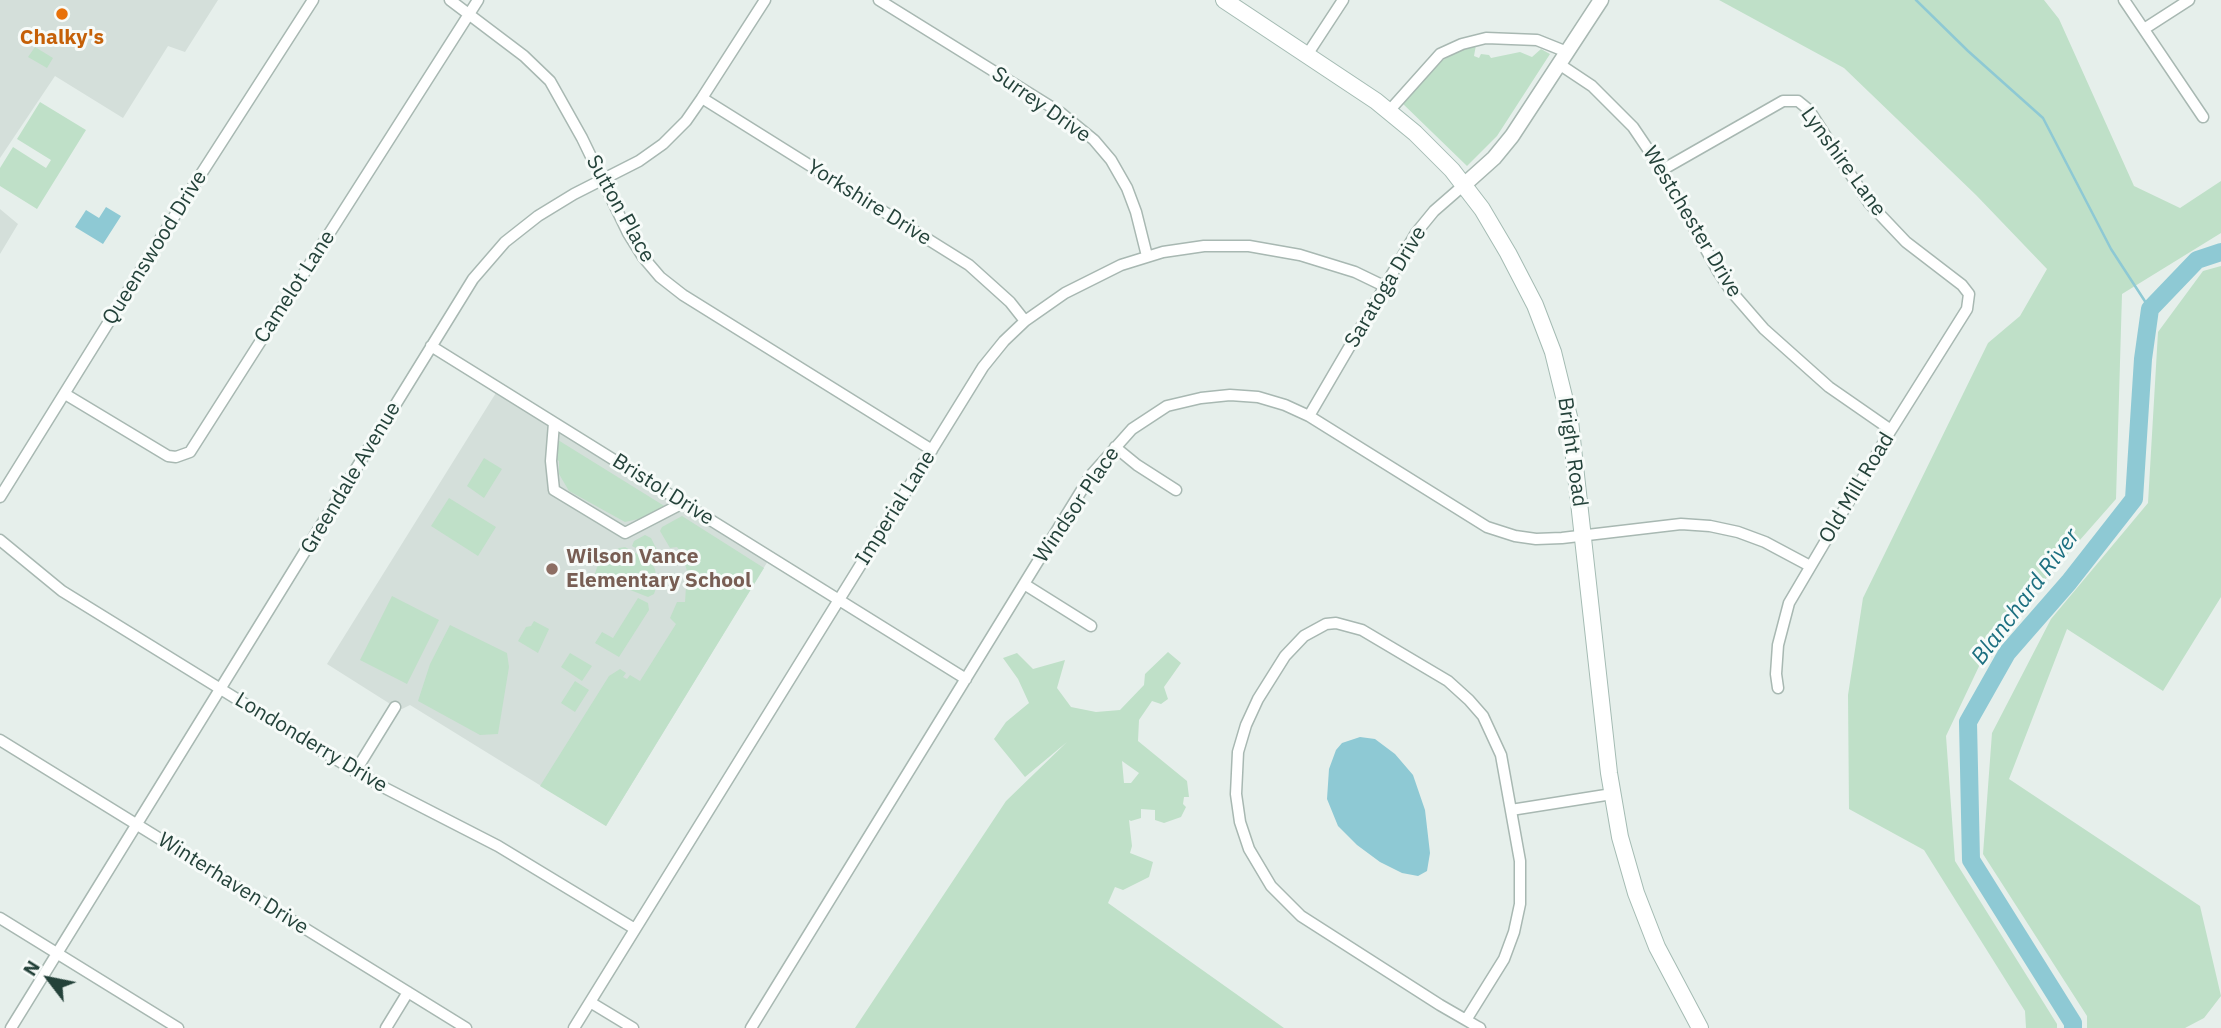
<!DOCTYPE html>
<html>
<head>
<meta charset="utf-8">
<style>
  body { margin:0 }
  #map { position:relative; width:2221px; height:1028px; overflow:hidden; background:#e6efeb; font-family:"IBM Plex Sans",sans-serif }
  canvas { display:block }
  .north { position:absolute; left:14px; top:944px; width:70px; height:70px; -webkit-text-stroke:5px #f7fbf9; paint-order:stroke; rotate:302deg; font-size:19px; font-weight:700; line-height:28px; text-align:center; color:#24423a }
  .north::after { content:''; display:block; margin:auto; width:24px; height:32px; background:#24423a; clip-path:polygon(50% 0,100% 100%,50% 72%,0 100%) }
</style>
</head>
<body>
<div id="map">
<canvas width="2221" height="1028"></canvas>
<div class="north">N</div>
</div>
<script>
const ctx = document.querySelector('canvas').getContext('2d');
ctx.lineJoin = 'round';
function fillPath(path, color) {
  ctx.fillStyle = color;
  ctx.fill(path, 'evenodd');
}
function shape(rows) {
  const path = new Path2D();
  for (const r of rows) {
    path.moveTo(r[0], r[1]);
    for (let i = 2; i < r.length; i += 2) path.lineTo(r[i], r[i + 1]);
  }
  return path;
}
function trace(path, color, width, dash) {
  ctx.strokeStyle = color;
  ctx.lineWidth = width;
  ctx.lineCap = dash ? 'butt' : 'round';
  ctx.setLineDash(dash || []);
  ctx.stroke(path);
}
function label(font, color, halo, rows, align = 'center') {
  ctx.font = font + ' "IBM Plex Sans",sans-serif';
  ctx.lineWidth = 6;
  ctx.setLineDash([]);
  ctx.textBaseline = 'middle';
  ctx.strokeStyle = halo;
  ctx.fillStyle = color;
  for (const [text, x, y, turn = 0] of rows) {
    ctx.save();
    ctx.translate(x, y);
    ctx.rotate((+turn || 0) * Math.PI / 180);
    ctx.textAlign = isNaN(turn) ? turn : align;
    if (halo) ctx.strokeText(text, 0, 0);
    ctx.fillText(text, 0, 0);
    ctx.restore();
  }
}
fillPath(shape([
  [0,0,218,0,185,52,168,46,123,118,55,76,0,158],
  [0,209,18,224,0,254],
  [499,388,771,556,606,826,410,705,402,709,395,707,327,664]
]), '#d4dfda');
fillPath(shape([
  [1719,0,2044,0,2059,19,2134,186,2180,208,2221,181,2221,233,2122,294,2116,499,1991,641,1946,736,1955,861,2057,1024,2057,1028,2026,1028,2025,1011,1924,850,1849,809,1848,695,1863,598,1988,343,2020,316,2047,269,1976,195,1844,68],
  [1476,45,1474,56,1479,58,1481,54,1489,55,1491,58,1520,52,1532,57,1541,49,1550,54,1497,136,1467,166,1400,101,1441,61,1465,48],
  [35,47,53,58,47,68,28,57],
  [40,102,86,130,37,209,0,186,0,168,13,147,46,168,51,160,17,139],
  [2221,266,2221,597,2163,691,2067,629,2009,779,2200,906,2221,996,2204,1018,2185,1028,2087,1028,2087,1016,1983,854,1992,733,2051,619,2148,503,2158,332,2203,271],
  [558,440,666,507,643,518,625,522,569,491,559,474,559,461,556,459],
  [484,458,502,469,484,498,467,486],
  [449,498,496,527,478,556,431,526],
  [682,516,764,568,606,826,540,786,609,676,620,669,626,673,623,677,627,679,630,675,640,681,676,624,670,618,677,602,685,602,687,571,682,554,677,547,670,548,660,531,662,527],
  [645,535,651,538,659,554,654,558,632,546,634,541],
  [625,547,651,562,655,569,657,585,654,594,648,597,597,577,595,574,597,567,608,556,619,548],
  [392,596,439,620,407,684,360,660],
  [638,598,648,603,649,610,619,657,595,643,602,632,613,638],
  [534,621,549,629,538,653,518,641,526,627,531,626],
  [450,625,507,653,509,667,498,734,480,735,418,701,430,664],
  [1168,652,1181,663,1164,687,1168,699,1161,704,1152,701,1139,720,1138,741,1187,781,1189,797,1184,797,1183,804,1186,807,1181,817,1164,823,1155,820,1155,810,1141,809,1141,818,1131,821,1129,820,1132,846,1130,853,1153,862,1149,877,1123,890,1115,887,1108,903,1284,1028,855,1028,1006,801,1067,742,1025,777,994,739,1006,722,1029,703,1018,679,1003,658,1017,653,1033,669,1065,660,1057,688,1071,707,1096,712,1120,710,1144,685,1145,674],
  [1122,761,1139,773,1131,783,1124,783],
  [570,653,592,666,582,681,561,667],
  [575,681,589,690,575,712,561,703]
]), '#bfe0c8');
fillPath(shape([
  [106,207,121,216,103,244,75,227,86,210,99,218],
  [1360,737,1375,739,1395,754,1413,775,1425,810,1430,853,1427,871,1418,876,1402,873,1380,862,1357,845,1338,826,1327,799,1329,769,1336,750,1342,743]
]), '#8ec9d4');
trace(shape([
  [1916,0,1968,51,2043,118,2111,249,2150,309]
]), '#8ec9d4', 2.5);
trace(shape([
  [2073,1028,2073,1023,1971,860,1968,722,2007,653,2069,582,2134,499,2143,359,2150,309,2197,260,2221,252]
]), '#8ec9d4', 18);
const minor = shape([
  [450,0,524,56,550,81,582,138,628,233,643,257,660,277,683,295,932,450],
  [879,0,1061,113,1094,140,1111,160,1127,188,1136,212,1147,256],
  [2124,0,2203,117],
  [2144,29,2189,0],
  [1307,55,1343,0],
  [1559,64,1592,86,1633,127,1662,170,1719,273,1731,291,1764,329,1829,387,1891,430],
  [702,98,969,265,1010,302,1025,321],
  [1389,111,1440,54,1462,44,1486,38,1537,40,1567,52],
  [1662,170,1783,101,1798,101,1809,110,1869,203,1906,242,1962,285,1969,294,1967,309,1891,430,1789,603,1778,645,1776,674,1778,688],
  [431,346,966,679],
  [65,394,168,456,176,457,190,452,478,0],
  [1309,416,1416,233,1434,211,1465,184],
  [554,423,551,461,554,490,625,533,683,503],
  [1115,447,1137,465,1176,490],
  [0,497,187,196,313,0],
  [0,540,62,591,308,743,383,787,498,846,635,929],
  [1024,584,1091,626],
  [0,740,466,1028],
  [355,772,395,707],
  [1511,810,1612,794],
  [0,918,178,1028],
  [590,1002,633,1028],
  [1466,1020,1504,959,1514,932,1520,904,1520,861,1501,755,1483,716,1469,700,1448,681,1362,630,1336,623,1326,624,1304,636,1285,656,1258,699,1246,725,1238,752,1236,794,1240,822,1249,849,1271,886,1301,916,1440,1005,1466,1020,1478,1027,1480,1028],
  [11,1028,473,279,505,242,538,216,574,194,639,161,663,144,686,121,702,98,765,0],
  [386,1028,408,992],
  [574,1028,983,367,1004,341,1025,321,1065,293,1121,265,1163,252,1204,246,1249,246,1300,255,1355,272,1384,286],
  [751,1028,1091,475,1132,429,1167,406,1201,398,1230,395,1258,397,1285,405,1309,416,1487,527,1515,536,1536,539,1562,538,1681,524,1710,526,1738,532,1765,542,1810,566]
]);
const tertiary = shape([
  [1465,184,1494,158,1512,136,1601,0]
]);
const secondary = shape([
  [1224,0,1376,101,1415,133,1452,170,1482,209,1508,253,1535,305,1553,352,1570,421,1609,773,1620,837,1636,893,1657,947,1700,1028]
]);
trace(minor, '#a8b8b2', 13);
trace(tertiary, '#a8b8b2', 17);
trace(secondary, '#a4bbb3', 18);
trace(minor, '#fff', 10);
trace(tertiary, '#fff', 14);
trace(secondary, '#fff', 16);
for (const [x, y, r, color] of [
  [62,14,7,"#e8710a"],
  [552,569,7,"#8d6e63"]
]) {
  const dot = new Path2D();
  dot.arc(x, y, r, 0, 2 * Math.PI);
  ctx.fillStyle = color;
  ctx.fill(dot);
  trace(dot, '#f7fbf9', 2.5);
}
label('bold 21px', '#c56008', '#f7fbf9', [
  ["Chalky's",62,38]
]);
label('21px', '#24423a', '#f7fbf9', [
  ["Surrey Drive",1041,105,35],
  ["Lynshire Lane",1843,162,54],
  ["Yorkshire Drive",869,203,32],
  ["Sutton Place",620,209,61],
  ["Westchester Drive",1692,222,59],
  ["Queenswood Drive",155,248,-58],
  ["Camelot Lane",295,287,-57],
  ["Saratoga Drive",1386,287,-59],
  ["Bright Road",1572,452,82],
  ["Greendale Avenue",351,478,-59],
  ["Old Mill Road",1857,488,-59],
  ["Bristol Drive",663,490,32],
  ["Windsor Place",1077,505,-56],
  ["Imperial Lane",896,508,-58],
  ["Londonderry Drive",311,743,31],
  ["Winterhaven Drive",233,884,32]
]);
label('bold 21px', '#785e54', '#f7fbf9', [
  ["Wilson Vance",566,557],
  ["Elementary School",566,581]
], 'left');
label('italic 23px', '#1c6f80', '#f7fbf9', [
  ["Blanchard River",2026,597,-53]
]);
</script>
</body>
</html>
